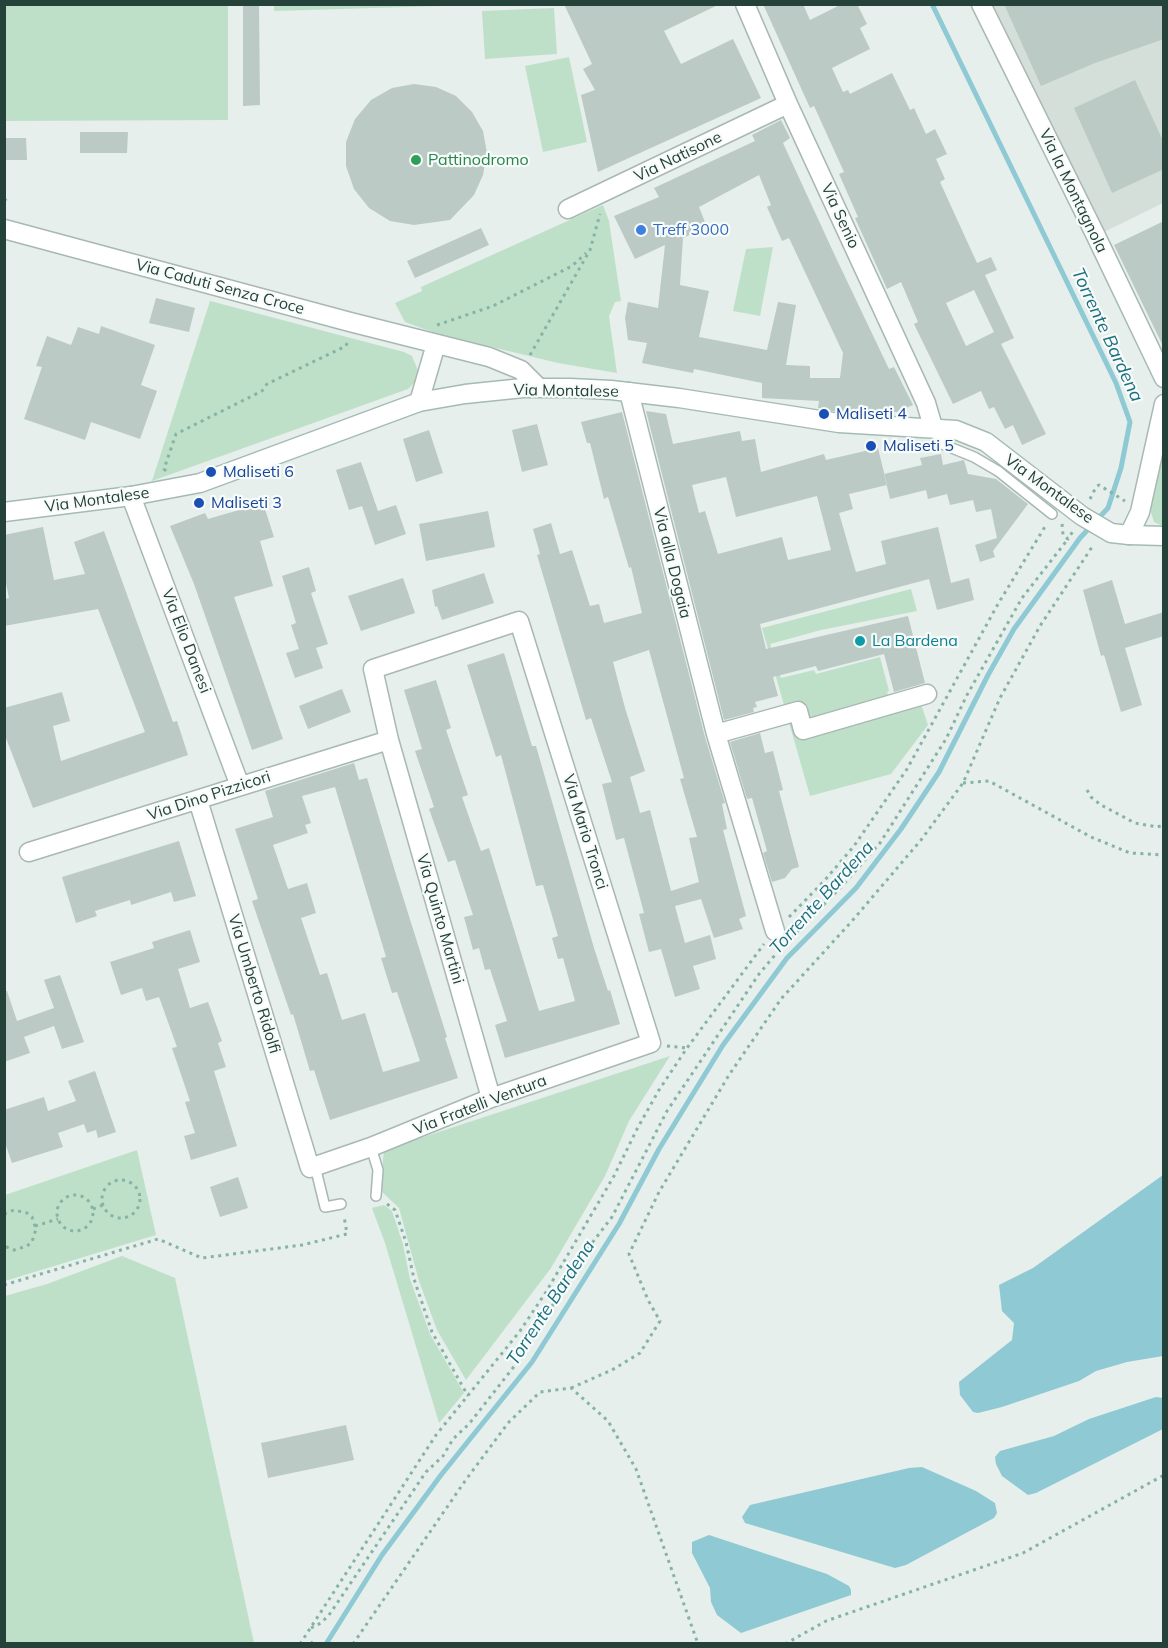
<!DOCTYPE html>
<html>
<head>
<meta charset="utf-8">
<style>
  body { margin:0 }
  #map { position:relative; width:1168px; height:1648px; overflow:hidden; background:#e6efeb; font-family:Mulish,sans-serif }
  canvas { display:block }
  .frame { position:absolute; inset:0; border:6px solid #24423a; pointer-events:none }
</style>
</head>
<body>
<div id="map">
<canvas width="1168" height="1648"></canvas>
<div class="frame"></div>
</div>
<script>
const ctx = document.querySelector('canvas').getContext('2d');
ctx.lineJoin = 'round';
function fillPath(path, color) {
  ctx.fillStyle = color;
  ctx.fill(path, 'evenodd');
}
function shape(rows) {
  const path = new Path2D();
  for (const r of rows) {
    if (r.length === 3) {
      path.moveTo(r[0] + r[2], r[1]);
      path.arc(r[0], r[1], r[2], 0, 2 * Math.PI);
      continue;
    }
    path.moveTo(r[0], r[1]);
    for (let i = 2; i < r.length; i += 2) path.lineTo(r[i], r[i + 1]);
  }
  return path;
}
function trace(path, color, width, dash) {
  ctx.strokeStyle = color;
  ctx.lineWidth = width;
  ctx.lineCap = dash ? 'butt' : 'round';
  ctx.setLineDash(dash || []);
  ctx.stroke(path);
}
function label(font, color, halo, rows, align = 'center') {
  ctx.font = font + ' Mulish,sans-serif';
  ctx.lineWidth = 4.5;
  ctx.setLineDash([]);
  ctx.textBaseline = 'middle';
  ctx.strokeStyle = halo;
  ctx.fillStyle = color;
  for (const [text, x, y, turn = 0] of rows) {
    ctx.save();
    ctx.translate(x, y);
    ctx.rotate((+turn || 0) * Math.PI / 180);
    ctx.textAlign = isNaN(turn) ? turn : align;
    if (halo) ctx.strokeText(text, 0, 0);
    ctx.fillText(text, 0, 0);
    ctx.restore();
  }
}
fillPath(shape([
  [981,5,1163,5,1163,203,1096,236]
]), '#d4dfda');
fillPath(shape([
  [274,4,474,4,474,5,274,11],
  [4,5,228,5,228,120,5,121],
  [554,8,557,54,485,59,482,11],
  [569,57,587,142,543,152,525,66],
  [603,205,609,221,621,301,615,302,609,316,617,373,558,363,438,334,405,322,395,303,422,291,421,287],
  [773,247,760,316,733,311,746,249],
  [210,301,404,352,412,356,419,373,414,383,408,389,152,481],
  [1163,446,1163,526,1154,522,1150,509],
  [911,589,917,611,821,630,770,644,781,678,814,670,816,674,880,657,889,691,887,692,894,712,921,704,928,725,891,774,810,796,762,628],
  [670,1056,629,1121,605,1176,551,1268,466,1380,437,1330,419,1281,399,1208,380,1190,384,1150],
  [137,1150,156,1235,5,1281,5,1195],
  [384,1205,392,1211,403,1244,410,1279,430,1334,464,1393,439,1423,385,1243,372,1208],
  [122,1256,175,1278,254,1643,5,1643,5,1296,47,1284]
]), '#bfe0c8');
fillPath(shape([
  [1163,1175,1163,1356,1127,1362,1096,1371,1079,1381,1002,1407,978,1413,973,1412,960,1395,959,1382,1012,1340,1014,1323,1002,1311,999,1285,1033,1268],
  [1156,1397,1163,1398,1163,1429,1036,1493,1028,1495,1002,1476,996,1464,995,1457,1000,1451,1054,1436,1089,1419],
  [922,1467,976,1491,995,1503,997,1513,994,1518,906,1565,895,1568,745,1523,742,1517,750,1505,909,1468],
  [709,1535,827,1574,849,1586,851,1590,851,1595,741,1633,717,1615,711,1602,710,1588,692,1553,692,1542]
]), '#8ec9d4');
trace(shape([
  [326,1644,382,1555,441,1475,532,1362,619,1224,659,1149,723,1045,787,958,856,888,901,829,939,772,988,675,1014,629,1080,538,1108,508,1121,468,1130,422,1116,383,932,4]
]), '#8ec9d4', 5);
fillPath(shape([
  [243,4,259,4,260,105,243,106],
  [564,4,720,4,664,31,681,64,733,39,761,98,598,172,581,95,595,90,583,69,592,64],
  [763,4,803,4,810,20,842,4,857,4,867,24,860,28,870,49,832,68,843,92,848,90,850,94,892,73,910,110,914,108,926,134,935,129,947,154,936,159,945,179,940,182,977,263,991,257,997,270,985,275,1014,338,1001,344,1046,434,1022,445,1013,425,1005,429,994,407,989,409,981,391,953,404,914,324,918,322,901,282,887,289,855,218,858,217,839,174,844,172,814,106,810,108],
  [974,290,994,332,966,346,946,303],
  [1004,4,1164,4,1164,39,1095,63,1041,86],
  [1135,80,1164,143,1164,169,1112,193,1074,108],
  [414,84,436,87,456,96,472,112,483,131,487,153,483,175,474,195,450,220,414,225,390,221,369,208,354,189,346,166,346,142,355,119,371,100,392,88],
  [781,120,790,138,783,143,837,260,889,369,894,367,913,405,897,412,832,411,818,408,819,401,762,398,762,383,694,369,693,373,642,363,647,343,628,340,625,318,628,302,658,308,665,245,635,259,614,216,659,197,654,188,755,141,752,135],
  [759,175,771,205,767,207,782,241,789,238,843,353,840,378,810,378,810,366,786,365,796,305,778,302,767,350,699,337,709,291,680,285,683,238,707,227,699,207],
  [80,132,128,132,127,153,80,153],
  [4,138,26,138,27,160,4,160],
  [1164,221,1164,348,1114,245],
  [481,228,489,245,415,278,407,261],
  [156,298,195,308,189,332,149,323],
  [101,326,155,345,141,385,157,391,140,439,91,422,85,440,24,419,42,367,36,366,47,336,71,345,78,327,99,334],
  [646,411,666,414,673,444,740,431,742,441,755,439,761,472,824,454,826,460,878,448,887,485,849,494,853,509,839,513,856,572,886,564,881,541,938,527,951,583,969,578,974,600,937,610,929,579,760,624,766,649,908,616,925,683,894,692,884,654,818,671,816,666,773,677,778,696,755,702,757,707,753,708,754,712,724,720],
  [726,477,736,517,817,496,831,550,788,560,782,537,718,554,705,511,699,513,692,485],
  [622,412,705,737,725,803,722,804,727,829,723,830,746,916,739,919,743,929,714,938,701,899,675,906,685,943,710,935,716,959,693,966,700,989,675,997,661,949,649,952,639,914,644,913,624,838,616,840,602,784,612,782,591,718,586,720,537,555,540,554,533,529,551,523,560,554,572,550,590,606,599,604,604,623,642,613,631,567,629,568,608,497,604,499,590,443,587,443,581,422],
  [649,650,684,778,680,779,697,837,689,838,699,882,671,891,650,810,640,813,630,777,645,771,625,708,613,662],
  [537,424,548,465,522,472,512,430],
  [429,430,443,473,416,482,403,439],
  [941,454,943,465,964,460,968,474,996,479,1028,504,993,551,995,557,980,562,975,545,997,538,991,509,976,512,973,500,950,505,947,494,928,499,926,490,890,499,884,474,922,465,920,458],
  [361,462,378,511,396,505,406,534,375,545,362,506,349,510,336,470],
  [263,503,274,537,260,541,273,586,234,597,283,739,252,750,194,584,170,526,205,513,208,519],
  [488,511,495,547,426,561,419,524],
  [43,527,54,580,85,574,74,542,104,531,173,722,177,721,188,755,33,808,4,733,4,708,62,692,70,721,53,726,61,761,145,732,98,609,4,626,4,599,9,598,4,574,4,535],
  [309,567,316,591,311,593,328,644,316,648,323,668,295,678,286,653,299,649,291,625,296,623,282,576],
  [484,573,494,603,442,620,437,606,435,607,432,590],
  [403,578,415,613,361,631,348,596],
  [1112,580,1125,624,1164,612,1164,636,1125,648,1142,705,1121,712,1104,655,1101,656,1083,590],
  [504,653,532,746,536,746,594,948,608,991,610,990,620,1024,505,1058,495,1025,507,1021,490,969,485,970,479,948,473,950,464,917,473,915,455,860,448,862,429,809,434,807,415,751,422,749,404,690,436,680,451,728,446,730,468,795,462,797,481,851,489,848,539,1011,575,1001,563,958,558,959,552,938,558,936,543,885,536,886,501,755,496,757,467,665],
  [342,689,351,712,308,729,299,706],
  [760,733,765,753,773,751,783,790,779,791,799,867,792,869,785,878,772,882,763,853,767,851,752,798,747,799,730,742],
  [354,763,359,780,367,778,397,878,447,1037,445,1038,458,1078,330,1120,314,1070,310,1071,293,1014,291,1015,252,901,258,899,235,829,273,817,265,791],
  [335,787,386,957,381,958,392,993,397,992,420,1061,383,1072,365,1013,342,1020,327,973,320,975,301,918,316,913,307,883,288,889,273,845,308,833,305,825,311,823,302,796],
  [179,841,196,896,174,902,171,892,131,905,130,900,95,911,97,916,76,923,62,877],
  [190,930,200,962,178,969,190,1008,208,1002,222,1041,218,1043,226,1067,214,1071,237,1146,191,1160,184,1136,195,1133,185,1102,190,1101,172,1048,177,1047,159,997,146,1001,142,988,121,995,110,962,154,948,152,942],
  [60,975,84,1042,62,1049,54,1026,24,1037,30,1053,4,1062,4,991,7,991,17,1021,54,1008,44,980],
  [95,1071,116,1132,98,1138,96,1130,87,1133,84,1124,58,1133,63,1147,12,1163,4,1140,4,1110,44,1097,48,1111,76,1101,68,1081],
  [238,1177,248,1208,220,1217,210,1187],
  [346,1425,354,1460,268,1478,261,1443]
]), '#bbcac4');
const lane = shape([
  [933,427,942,444,974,457,998,471,1052,514],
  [371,1147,378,1170,376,1196],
  [315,1166,325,1207,341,1204]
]);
const street = shape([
  [745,4,788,104,926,403,933,427],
  [981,4,1096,236,1164,378],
  [568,209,788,104],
  [4,229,350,322,489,357,521,370,538,387],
  [629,392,716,734,775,931],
  [419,402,436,344],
  [131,496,240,786],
  [1129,535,1140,512,1164,404],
  [716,734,798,711,803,730,927,694],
  [198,800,310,1168,371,1147,491,1098,651,1043,519,621,373,669,389,740,491,1098],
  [29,852,389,740]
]);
const secondary = shape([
  [4,512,131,496,200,483,419,402,465,394,523,388,570,388,611,390,679,398,839,423,956,430,986,442,1082,516,1111,533,1129,535,1164,536]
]);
trace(lane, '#a8b8b2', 12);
trace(street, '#a8b8b2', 21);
trace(secondary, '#a4bbb3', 21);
trace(shape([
  [4,199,9,202],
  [437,325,493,306,572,266,586,253],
  [530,355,590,250,600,214],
  [166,471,164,469,176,434,262,391,267,384,346,346,348,340],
  [1090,499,1096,487,1099,485,1125,501],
  [1062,524,1063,535,1068,539,1073,531],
  [963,783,989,781,1091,837,1130,853,1164,855],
  [1087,790,1091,797,1101,805,1135,823,1157,827,1164,825],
  [789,917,825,880,854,846,907,769,998,604,1046,525],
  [792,937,843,885,880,843,946,739,967,695,1022,598,1068,539],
  [667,1046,687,1048],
  [121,1199,19],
  [75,1213,18],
  [387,1204,395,1210,406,1242,414,1279,432,1332,468,1396],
  [93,1209,103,1205],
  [4,1214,14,1210,27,1213,32,1217,36,1229,32,1242,27,1246,14,1250,4,1246],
  [35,1226,58,1219],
  [4,1285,158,1239,202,1258,302,1245,347,1234,344,1216],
  [571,1388,612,1370,640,1353,660,1321,648,1300,629,1254,659,1192,729,1075,781,999,852,921,921,840,963,783,1000,698,1040,626,1092,547],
  [311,1628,321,1623,329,1615,426,1472,443,1456,453,1439,469,1424,516,1364,589,1247,612,1217,667,1111,759,974,781,948],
  [300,1644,436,1435,520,1331,546,1292,614,1176,637,1129,659,1090,687,1048,764,944],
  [311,1644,313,1641,317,1644],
  [353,1644,465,1481,508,1423,540,1392,571,1388,608,1421,636,1469,698,1644],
  [785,1644,826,1621,1023,1553,1164,1475]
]), '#86b3a5', 3, [3, 4.5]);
trace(lane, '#fff', 9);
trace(street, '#fff', 18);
trace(secondary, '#fff', 18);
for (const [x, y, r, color] of [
  [416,160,6,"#2e9e5b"],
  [641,230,6,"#3f7fe0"],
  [824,414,6,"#1a4fb4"],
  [871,446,6,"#1a4fb4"],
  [211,472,6,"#1a4fb4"],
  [199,503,6,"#1a4fb4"],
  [860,641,6,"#0f9aa8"]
]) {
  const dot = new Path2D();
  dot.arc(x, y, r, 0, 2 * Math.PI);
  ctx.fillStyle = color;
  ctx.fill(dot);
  trace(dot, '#f7fbf9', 2);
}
label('16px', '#24423a', '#f7fbf9', [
  ["Via Natisone",678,157,-26],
  ["Via la Montagnola",1073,191,64],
  ["Via Senio",840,216,65],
  ["Via Caduti Senza Croce",220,287,15],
  ["Via Montalese",566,391,1],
  ["Via Montalese",1049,489,36],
  ["Via Montalese",97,500,-8],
  ["Via alla Dogaia",672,563,76],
  ["Via Elio Danesi",186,641,69],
  ["Via Dino Pizzicori",209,796,-18],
  ["Via Mario Tronci",585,832,73],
  ["Via Quinto Martini",440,919,74],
  ["Via Umberto Ridolfi",254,984,73],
  ["Via Fratelli Ventura",480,1105,-21]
]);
label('16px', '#27864d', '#f7fbf9', [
  ["Pattinodromo",428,160]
], 'left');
label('16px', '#366cbe', '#f7fbf9', [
  ["Treff 3000",653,230]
], 'left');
label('16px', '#164399', '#f7fbf9', [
  ["Maliseti 4",836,414],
  ["Maliseti 5",883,446],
  ["Maliseti 6",223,472],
  ["Maliseti 3",211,503]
], 'left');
label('16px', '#0d838f', '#f7fbf9', [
  ["La Bardena",872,641]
], 'left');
label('italic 18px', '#1c6f80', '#f7fbf9', [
  ["Torrente Bardena",1107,335,65],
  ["Torrente Bardena",822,898,-48],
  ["Torrente Bardena",551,1303,-57]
]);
</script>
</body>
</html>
